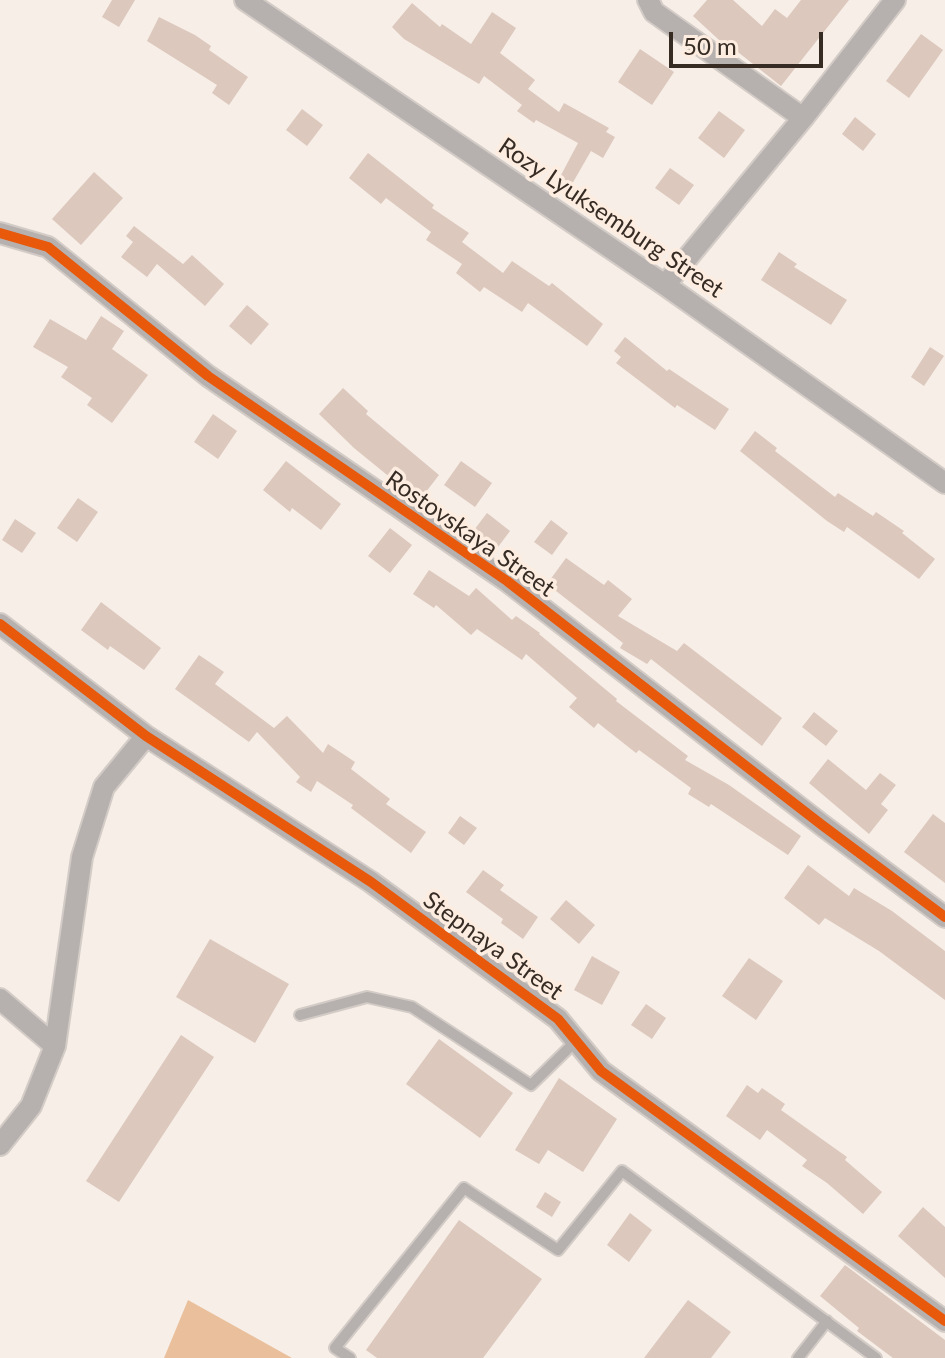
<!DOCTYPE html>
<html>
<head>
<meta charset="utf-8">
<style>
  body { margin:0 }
  #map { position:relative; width:945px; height:1358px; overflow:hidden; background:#f7eee7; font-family:Lato,sans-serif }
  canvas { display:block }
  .scale { position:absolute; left:669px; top:32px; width:154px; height:36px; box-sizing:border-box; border:4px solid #362c24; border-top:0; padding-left:10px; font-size:24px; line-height:28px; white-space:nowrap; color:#362c24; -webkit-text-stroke:6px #fdede1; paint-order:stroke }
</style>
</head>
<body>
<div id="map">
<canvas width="945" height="1358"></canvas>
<div class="scale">50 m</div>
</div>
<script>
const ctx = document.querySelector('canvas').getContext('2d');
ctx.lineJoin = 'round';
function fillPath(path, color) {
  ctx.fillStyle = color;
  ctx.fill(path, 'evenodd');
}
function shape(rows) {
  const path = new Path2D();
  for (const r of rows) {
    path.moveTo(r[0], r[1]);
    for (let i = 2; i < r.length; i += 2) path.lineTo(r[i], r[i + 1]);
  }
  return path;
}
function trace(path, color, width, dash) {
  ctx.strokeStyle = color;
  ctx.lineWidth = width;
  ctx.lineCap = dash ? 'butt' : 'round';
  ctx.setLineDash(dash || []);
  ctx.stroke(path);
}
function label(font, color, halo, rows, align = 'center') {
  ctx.font = font + ' Lato,sans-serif';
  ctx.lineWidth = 7;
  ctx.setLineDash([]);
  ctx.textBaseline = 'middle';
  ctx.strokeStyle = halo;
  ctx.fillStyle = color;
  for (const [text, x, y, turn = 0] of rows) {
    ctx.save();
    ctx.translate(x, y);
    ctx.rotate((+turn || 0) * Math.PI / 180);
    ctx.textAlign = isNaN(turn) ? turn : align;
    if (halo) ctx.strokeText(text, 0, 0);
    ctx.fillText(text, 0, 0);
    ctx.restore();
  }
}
fillPath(shape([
  [188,1300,292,1358,164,1358]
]), '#eac09c');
fillPath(shape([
  [112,0,135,0,119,27,102,17],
  [707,0,733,0,762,26,775,9,787,18,801,0,849,0,781,86,734,49,731,51,693,16],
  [412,3,440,27,442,24,471,44,492,12,516,28,500,53,535,80,528,89,559,112,564,103,609,128,606,132,615,137,603,158,591,151,572,184,560,177,578,143,536,120,534,123,517,111,522,105,484,76,479,84,404,39,392,27],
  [159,17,195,35,211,46,209,50,248,77,229,105,212,93,217,85,147,41],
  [921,34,943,50,909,98,886,81],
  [640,49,674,72,652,105,618,82],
  [302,109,323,125,307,146,286,130],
  [719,111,745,130,724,158,698,138],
  [855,117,876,134,863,151,842,134],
  [368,153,434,205,432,208,469,233,462,242,503,273,512,261,549,286,552,283,603,324,587,346,528,303,522,312,484,287,480,292,456,273,462,264,426,240,431,232,386,198,381,204,349,178],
  [670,168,694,185,679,205,655,188],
  [94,172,123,198,81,245,52,219],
  [134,226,183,264,192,255,224,284,205,306,157,264,147,277,121,257,133,242,126,236],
  [779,252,797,264,794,267,847,300,831,325,761,280],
  [247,305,269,324,251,345,229,326],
  [101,316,124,331,112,349,148,375,112,423,87,405,92,398,61,377,68,367,33,347,50,319,86,340],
  [625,337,667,371,669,369,729,409,715,430,677,405,675,408,616,363,621,357,614,351],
  [930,347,944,356,924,386,911,377],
  [343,388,368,411,366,414,439,475,419,501,354,448,319,414],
  [213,414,237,431,218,459,194,442],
  [755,431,777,448,775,451,835,497,838,493,873,516,876,512,904,531,902,533,935,559,919,579,847,527,844,532,827,521,740,451],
  [286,461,341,504,321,530,292,508,290,512,263,490],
  [461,461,492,483,475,507,444,485],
  [78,498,98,512,77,542,57,528],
  [487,513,510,531,492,555,468,538],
  [15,519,36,533,22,553,2,540],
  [551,520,568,533,552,555,534,542],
  [390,528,412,545,390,573,368,556],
  [566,558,604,585,608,580,632,599,618,616,677,651,684,643,782,718,762,746,651,659,647,664,620,648,623,643,547,584],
  [429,570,469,596,476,588,512,620,516,616,540,633,539,634,617,699,616,701,688,756,685,760,729,785,801,836,788,855,711,804,709,807,688,794,691,788,639,750,636,753,598,723,594,728,569,707,577,698,526,654,522,660,477,629,471,635,436,605,434,608,413,594],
  [101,602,161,648,144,670,110,646,108,650,81,630],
  [199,655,224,672,215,684,274,728,287,716,323,753,328,744,355,762,351,769,390,799,386,804,426,832,411,853,351,808,353,805,317,781,311,792,296,782,300,777,257,732,249,742,175,689],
  [814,712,838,731,826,746,802,727],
  [828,759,866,790,880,773,896,785,881,804,888,810,869,834,809,783],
  [933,814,945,823,945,883,904,852],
  [460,816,477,828,464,845,448,833],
  [808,865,849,896,854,888,892,911,945,951,945,1000,879,951,825,918,819,925,784,898],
  [483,870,504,885,500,890,538,917,523,939,501,923,503,919,466,892],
  [566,900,595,925,579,944,550,919],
  [210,939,289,984,255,1043,176,997],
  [592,956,620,972,602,1005,574,990],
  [749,958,783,981,756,1020,722,996],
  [646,1004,666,1018,652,1039,631,1025],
  [181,1035,214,1057,119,1202,86,1181],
  [439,1039,513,1093,480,1138,406,1084],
  [559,1078,617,1119,583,1172,548,1150,539,1164,515,1150],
  [747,1085,758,1093,762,1088,785,1104,781,1110,847,1157,845,1160,882,1192,863,1214,827,1183,802,1166,807,1160,767,1130,760,1140,726,1116],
  [545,1192,561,1202,552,1217,536,1207],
  [923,1207,945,1227,945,1278,898,1236],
  [630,1213,652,1230,629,1262,607,1245],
  [459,1220,542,1279,483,1358,377,1358,366,1350],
  [845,1265,945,1340,945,1358,893,1358,857,1331,859,1328,820,1296],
  [688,1300,731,1332,711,1358,644,1358]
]), '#dcc8bd');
const service = shape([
  [300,1015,367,997,412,1007,531,1085,576,1041],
  [350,1358,335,1348,464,1188,558,1250,622,1171,876,1358],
  [798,1358,827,1321]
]);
const minor = shape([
  [245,0,665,285,945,483],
  [648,0,654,12,803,118],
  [0,233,48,247,208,376,507,581,822,825,945,917],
  [665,285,803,118,895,0],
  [0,624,146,736,371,882,558,1019,601,1071,945,1321],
  [0,999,55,1046],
  [0,1145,31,1106,55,1046,82,857,104,787,146,736]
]);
trace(service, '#d3cbc6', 14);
trace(minor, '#d3cbc6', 24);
trace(service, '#b6b1af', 10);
trace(minor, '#b6b1af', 20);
trace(shape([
  [0,233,48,247,208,376,507,581,822,825,945,917],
  [0,624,146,736,371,882,558,1019,601,1071,945,1321]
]), '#e8590c', 10);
label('24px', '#362c24', '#fdede1', [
  ["Rozy Lyuksemburg Street",611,218,34],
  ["Rostovskaya Street",470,534,35],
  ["Stepnaya Street",493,946,36]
]);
</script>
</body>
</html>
